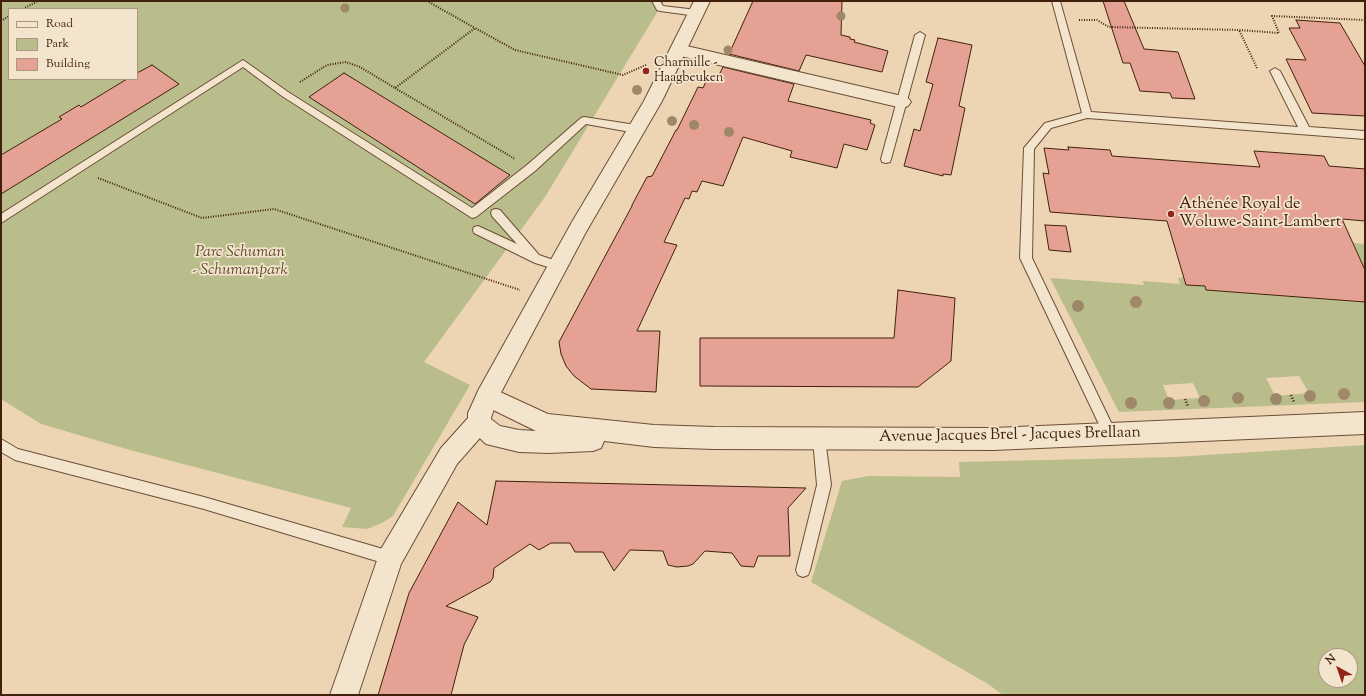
<!DOCTYPE html>
<html>
<head>
<meta charset="utf-8">
<style>
  body { margin:0 }
  #map { position:relative; width:1366px; height:696px; overflow:hidden; background:#edd5b3; font-family:"Sorts Mill Goudy",serif }
  canvas { display:block }
  .frame { position:absolute; inset:0; border:2px solid #41210c; pointer-events:none }
  .legend { position:absolute; left:8px; top:8px; width:130px; height:72px; box-sizing:border-box; background:#f3e4ce; border:1px solid #ac9680; margin:0; padding:5px 7px; list-style:none; font-size:12px; color:#41210c }
  .legend li { display:flex; align-items:center; gap:8px; height:20px }
  .legend b { width:20px; border:1px solid #ac9680 }
  .north { position:absolute; left:1318px; top:648px; width:40px; height:40px; box-sizing:border-box; background:#f3e4ce; border:1px solid #ac9680; border-radius:50%; rotate:320deg; font-size:11px; font-weight:700; line-height:16px; text-align:center; color:#41210c }
  .north::after { content:''; display:block; margin:auto; width:14px; height:18px; background:#8f2418; clip-path:polygon(50% 0,100% 100%,50% 72%,0 100%) }
</style>
</head>
<body>
<div id="map">
<canvas width="1366" height="696"></canvas>
<div class="frame"></div>
<ul class="legend">
<li><b style="height:5px;background:#f3e4ce"></b>Road</li>
<li><b style="height:11px;background:#b9bd8c"></b>Park</li>
<li><b style="height:11px;background:#e5a194"></b>Building</li>
</ul>
<div class="north">N</div>
</div>
<script>
const ctx = document.querySelector('canvas').getContext('2d');
ctx.lineJoin = 'round';
function fillPath(path, color) {
  ctx.fillStyle = color;
  ctx.fill(path, 'evenodd');
}
function shape(rows) {
  const path = new Path2D();
  for (const r of rows) {
    path.moveTo(r[0], r[1]);
    for (let i = 2; i < r.length; i += 2) path.lineTo(r[i], r[i + 1]);
  }
  return path;
}
function trace(path, color, width, dash) {
  ctx.strokeStyle = color;
  ctx.lineWidth = width;
  ctx.lineCap = dash ? 'butt' : 'round';
  ctx.setLineDash(dash || []);
  ctx.stroke(path);
}
function label(font, color, halo, rows, align = 'center') {
  ctx.font = font + ' "Sorts Mill Goudy",serif';
  ctx.lineWidth = 3.5;
  ctx.setLineDash([]);
  ctx.textBaseline = 'middle';
  ctx.strokeStyle = halo;
  ctx.fillStyle = color;
  for (const [text, x, y, turn = 0] of rows) {
    ctx.save();
    ctx.translate(x, y);
    ctx.rotate((+turn || 0) * Math.PI / 180);
    ctx.textAlign = isNaN(turn) ? turn : align;
    if (halo) ctx.strokeText(text, 0, 0);
    ctx.fillText(text, 0, 0);
    ctx.restore();
  }
}
fillPath(shape([
  [1,1,664,1,545,197,424,362,470,385,393,516,382,523,367,529,342,527,351,508,130,450,41,424,1,399],
  [9,9,137,9,137,79,9,79],
  [1353,243,1365,244,1365,270],
  [1184,277,1202,278,1206,290,1359,302,1365,291,1365,402,1119,412,1050,278,1144,285,1143,281,1180,284,1178,278],
  [1299,376,1309,393,1275,396,1266,378],
  [1193,383,1200,398,1169,400,1163,385],
  [1365,445,1365,695,1003,695,988,684,811,582,842,481,868,476,960,477,959,462,1175,457],
  [1326,656,1350,656,1350,680,1326,680]
]), '#b9bd8c');
const building = shape([
  [753,1,842,1,841,35,850,37,850,39,855,40,854,42,888,51,882,72,806,55,799,71,729,54,753,1],
  [1103,1,1124,1,1144,49,1178,52,1195,99,1172,98,1170,93,1140,91,1130,63,1123,63,1103,1],
  [1296,20,1340,23,1365,66,1365,116,1312,113,1286,59,1306,60,1289,28,1300,28,1296,20],
  [938,38,972,45,959,106,965,108,951,175,943,174,943,176,904,166,914,129,920,131,933,84,926,82,938,38],
  [152,65,179,84,1,194,1,155,62,119,59,117,79,105,81,107,127,79,137,79,137,73,152,65],
  [723,67,794,84,788,101,871,120,870,123,875,125,867,150,844,144,837,168,790,157,792,151,743,137,723,186,702,181,697,192,692,191,689,199,685,198,664,242,677,245,637,331,660,331,656,392,591,389,574,376,566,366,561,354,559,342,632,206,632,205,647,177,652,176,676,130,677,130,698,87,703,88,709,75,718,77,723,67],
  [344,73,510,175,475,204,309,97,344,73],
  [1068,147,1110,150,1112,156,1260,167,1254,151,1324,156,1329,166,1365,169,1365,221,1342,219,1365,270,1365,302,1206,290,1205,286,1186,285,1167,221,1050,212,1043,173,1049,174,1044,148,1069,150,1068,147],
  [1045,225,1066,226,1071,252,1049,250,1045,225],
  [898,290,955,298,951,361,918,387,700,386,700,338,894,338,898,290],
  [496,481,806,488,788,508,790,556,758,556,754,567,741,566,732,553,705,551,693,564,688,566,677,567,668,565,663,551,630,550,614,571,603,552,575,552,570,543,551,543,539,550,530,544,494,568,493,578,490,582,446,606,478,617,464,645,451,695,378,695,409,593,458,502,487,525,496,481]
]);
fillPath(building, '#e5a194');
trace(building, '#41210c', 1);
const service = shape([
  [652,1,660,1,663,6,697,10,701,13,697,16,660,11,657,10,652,1],
  [1052,1,1060,1,1091,112,1298,127,1270,71,1275,68,1280,71,1309,127,1365,131,1365,139,1087,118,1051,128,1034,149,1032,258,1117,435,1116,439,1111,441,1106,439,1020,258,1024,148,1045,123,1082,113,1052,1],
  [920,32,925,35,891,159,890,162,886,163,882,162,881,159,915,35,920,32],
  [243,60,288,92,472,208,527,165,581,118,584,117,636,125,641,129,636,133,586,124,535,171,476,217,472,218,282,96,243,67,1,223,1,214,243,60],
  [496,209,500,210,539,255,562,263,564,266,562,269,558,270,535,263,474,233,473,230,474,227,478,226,517,244,492,216,491,213,492,210,496,209],
  [819,433,824,435,825,439,831,485,810,570,808,575,803,577,798,575,796,570,817,485,813,439,814,435,819,433],
  [1,439,18,449,204,497,390,551,395,553,397,558,395,563,390,565,204,509,15,460,1,452,1,439]
]);
const minor = shape([
  [678,44,902,96,908,98,911,102,908,106,902,108,672,54,670,50,672,46,678,44],
  [487,386,548,414,654,425,714,427,993,428,1365,412,1365,434,993,450,714,449,654,447,604,441,601,448,593,451,549,453,519,452,486,444,471,430,467,423,471,416,479,412,487,416,500,426,519,430,536,431,479,403,476,396,479,389,487,386]
]);
const tertiary = shape([
  [694,1,710,1,662,101,586,232,497,400,487,430,457,464,401,564,358,695,330,695,381,549,441,448,468,418,468,413,479,389,572,222,644,101,694,1]
]);
trace(service, '#6c4e36', 2);
trace(minor, '#6c4e36', 2);
trace(tertiary, '#6c4e36', 2);
trace(shape([
  [427,1,475,28],
  [23,9,38,1],
  [1079,20,1097,20,1109,27,1239,30],
  [1,21,9,16],
  [1257,68,1239,30,1279,33,1272,16,1365,20],
  [300,82,327,65,346,62,360,67,395,88,475,28,515,50,623,75,646,65],
  [395,88,515,159],
  [98,178,202,218,274,209,520,290]
]), '#41210c', 2, [1, 1.5]);
trace(shape([
  [1291,395,1294,402],
  [1185,399,1188,406]
]), '#41210c', 3, [1, 2]);
fillPath(service, '#f3e4ce');
fillPath(minor, '#f3e4ce');
fillPath(tertiary, '#f3e4ce');
ctx.fillStyle = '#9f8769';
for (const [x, y, r] of [
  [345,8,4.5],
  [841,16,4.5],
  [728,50,4.5],
  [637,90,5],
  [672,121,5],
  [694,125,5],
  [729,132,5],
  [1136,302,6],
  [1078,306,6],
  [1344,394,6],
  [1310,396,6],
  [1238,398,6],
  [1276,399,6],
  [1204,401,6],
  [1131,403,6],
  [1169,403,6]
]) {
  ctx.beginPath();
  ctx.arc(x, y, r, 0, 2 * Math.PI);
  ctx.fill();
}
for (const [x, y, r, color] of [
  [646,71,4,"#8f2418"],
  [1171,214,4,"#8f2418"]
]) {
  const dot = new Path2D();
  dot.arc(x, y, r, 0, 2 * Math.PI);
  ctx.fillStyle = color;
  ctx.fill(dot);
  trace(dot, '#f3e4ce', 1.5);
}
label('13px', '#41210c', '#f3e4ce', [
  ["Charmille -",654,64],
  ["Haagbeuken",654,79]
], 'left');
label('16px', '#41210c', '#f3e4ce', [
  ["Athénée Royal de",1179,205],
  ["Woluwe-Saint-Lambert",1179,223]
], 'left');
label('italic 16px', '#5f482c', '#f3e4ce', [
  ["Parc Schuman",240,253],
  ["- Schumanpark",240,271]
]);
label('16px', '#41210c', '#f3e4ce', [
  ["Avenue Jacques Brel - Jacques Brellaan",1010,436,-1]
]);
</script>
</body>
</html>
